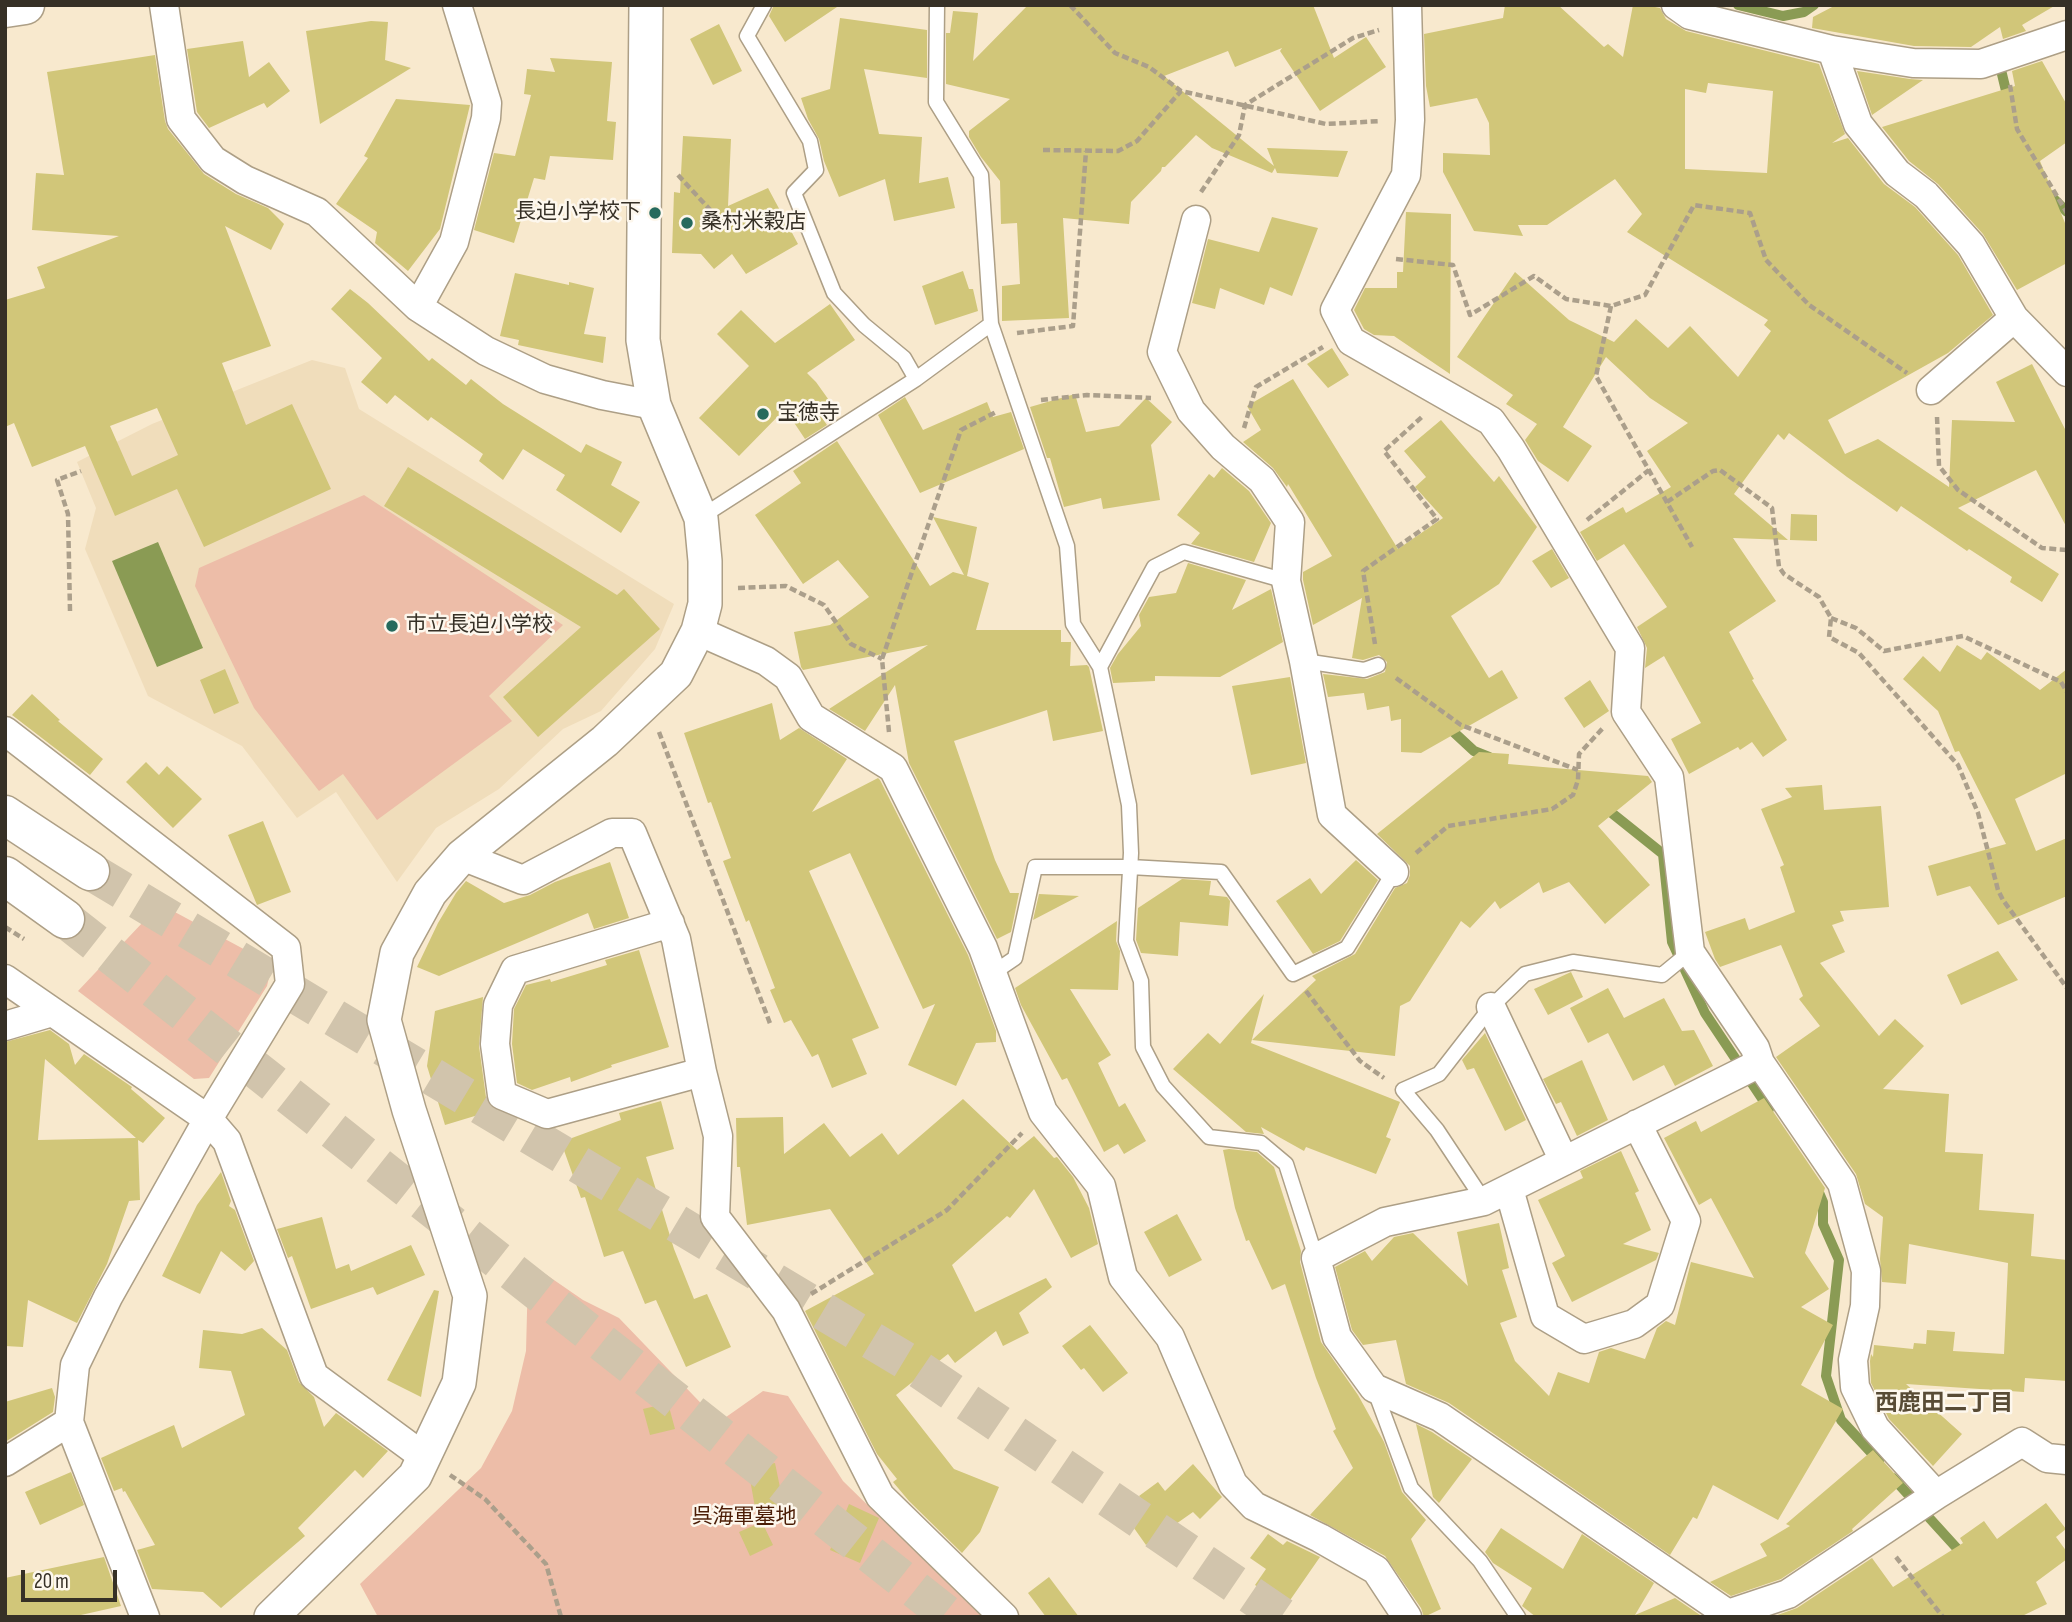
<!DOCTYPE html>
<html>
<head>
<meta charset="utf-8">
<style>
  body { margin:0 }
  #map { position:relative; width:2072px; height:1622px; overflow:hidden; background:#f8e9ce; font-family:"Sofia Sans Condensed",sans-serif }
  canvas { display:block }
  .frame { position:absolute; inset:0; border:7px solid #363026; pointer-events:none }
  .scale { position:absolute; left:21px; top:1570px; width:96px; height:32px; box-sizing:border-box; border:4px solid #363026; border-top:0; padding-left:9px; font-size:21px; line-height:24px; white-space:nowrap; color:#363026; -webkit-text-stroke:5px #fdf7ed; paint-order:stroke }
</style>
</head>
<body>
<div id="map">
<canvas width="2072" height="1622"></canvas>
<div class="frame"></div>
<div class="scale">20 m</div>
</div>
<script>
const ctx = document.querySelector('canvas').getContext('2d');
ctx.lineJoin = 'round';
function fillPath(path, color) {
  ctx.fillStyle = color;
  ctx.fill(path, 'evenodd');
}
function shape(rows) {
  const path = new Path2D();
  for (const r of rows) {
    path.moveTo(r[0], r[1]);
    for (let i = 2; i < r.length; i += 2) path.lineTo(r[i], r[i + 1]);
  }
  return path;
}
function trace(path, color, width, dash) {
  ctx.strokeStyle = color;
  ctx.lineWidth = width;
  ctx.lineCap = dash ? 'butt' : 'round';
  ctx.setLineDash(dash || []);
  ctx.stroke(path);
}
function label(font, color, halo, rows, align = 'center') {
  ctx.font = font + ' "Sofia Sans Condensed","Noto Sans JP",sans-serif';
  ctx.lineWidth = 5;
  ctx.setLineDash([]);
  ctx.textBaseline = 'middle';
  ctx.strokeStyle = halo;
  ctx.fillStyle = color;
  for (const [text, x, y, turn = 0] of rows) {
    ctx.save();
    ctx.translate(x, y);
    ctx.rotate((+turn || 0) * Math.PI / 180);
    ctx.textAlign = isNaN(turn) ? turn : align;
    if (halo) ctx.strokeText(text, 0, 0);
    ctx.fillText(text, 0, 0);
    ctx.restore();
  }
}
fillPath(shape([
  [312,360,345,368,359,409,674,604,655,649,601,711,563,729,499,789,436,828,397,882,336,792,297,818,242,746,148,696,85,549,96,508,77,462,152,424]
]), '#f0ddbb');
fillPath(shape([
  [364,495,563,625,489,696,512,721,377,820,343,774,319,791,254,708,195,586,199,568],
  [160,904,264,960,271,969,267,986,209,1078,194,1079,78,991],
  [538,1269,583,1300,619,1318,719,1422,763,1391,788,1396,843,1481,982,1617,378,1617,360,1584,481,1468,512,1411,526,1351,528,1275]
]), '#edbda8');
fillPath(shape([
  [158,542,203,648,157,667,112,561]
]), '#8a9b54');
trace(shape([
  [1738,5,1783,16,1804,12,1814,5],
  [2001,70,2008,99],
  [2050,195,2067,212],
  [1446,725,1474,751,1489,757],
  [1603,806,1663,854,1672,942,1705,1013,1769,1109],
  [1817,1188,1823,1202,1823,1224,1839,1260,1826,1376,1841,1420,1879,1461],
  [1893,1478,1963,1555]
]), '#8a9b54', 10);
fillPath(shape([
  [774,5,840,5,785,42,769,16],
  [1028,5,1313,5,1334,58,1366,37,1386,67,1320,111,1280,51,1282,48,1235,67,1228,51,1164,76,1274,166,1267,148,1348,151,1338,177,1277,173,1275,168,1272,173,1212,148,1196,135,1165,167,1162,167,1161,171,1131,202,1129,224,1063,218,1069,318,1002,321,1002,286,1020,284,1017,223,1001,224,1000,181,981,157,969,137,969,131,1010,99,946,84,946,33,950,33,953,11,978,13,973,61],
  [1505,5,1558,5,1604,47,1608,44,1623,57,1633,5,1645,5,1660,8,1666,19,1686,31,1819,64,1845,134,1832,143,1848,138,1884,184,1915,207,1958,255,1993,315,1948,353,1828,420,1845,454,1878,439,1949,487,1952,420,2015,422,1996,382,2032,364,2067,433,2067,528,2036,470,1958,508,2059,574,2042,602,2010,582,2012,577,1969,549,1967,551,1901,506,1897,512,1847,477,1789,433,1784,440,1778,434,1734,494,1788,540,1733,538,1776,601,1729,632,1754,679,1752,680,1787,740,1763,757,1752,742,1740,750,1738,747,1689,774,1671,739,1701,723,1664,656,1645,668,1647,648,1637,627,1667,607,1624,544,1597,561,1580,532,1623,507,1626,513,1671,487,1647,451,1688,423,1650,398,1606,357,1563,427,1592,446,1568,482,1538,461,1525,440,1537,424,1506,404,1513,395,1457,357,1515,272,1569,320,1614,342,1636,319,1668,348,1690,326,1738,377,1771,331,1764,325,1768,320,1627,232,1642,214,1615,179,1547,225,1518,225,1523,236,1474,231,1443,172,1443,153,1490,155,1489,123,1477,98,1430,107,1426,86,1424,34,1503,18],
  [1708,83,1773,91,1767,173,1685,169,1685,89,1706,93],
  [1836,5,2056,5,2022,25,2026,31,2003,39,2000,27,1971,47,1914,46,1812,28,1813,17],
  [840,18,927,30,927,78,864,69,879,134,922,137,919,183,948,177,955,208,894,221,885,179,839,197,824,161,819,139,808,119,801,98,830,89],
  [371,21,388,22,385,60,411,68,320,124,306,31],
  [719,24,742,71,713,85,690,39],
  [243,41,249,77,269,62,290,91,267,108,264,103,209,128,197,112,187,49],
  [155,55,165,121,168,129,204,174,236,194,268,208,284,224,271,250,225,226,271,346,222,363,246,425,292,404,331,489,204,547,177,489,115,516,85,446,32,467,14,423,5,427,5,300,45,288,37,267,119,236,32,230,36,173,64,175,47,72],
  [157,408,178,455,132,476,110,426],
  [550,58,612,62,607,121,616,122,613,160,550,156,545,180,534,178,514,243,474,230,494,153,515,156,531,95,524,94,527,69,555,72],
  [2042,61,2067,105,2067,142,2040,161,2067,228,2067,263,2017,290,1983,234,1938,184,1909,161,1882,127,2015,86,2012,71],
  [1857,71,1910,79,1923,80,1872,115],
  [396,99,470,105,440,229,408,271,375,243,377,232,336,204,368,158,364,156],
  [683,136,731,139,728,206,768,188,798,244,746,274,732,254,714,269,701,254,672,253,674,192,680,193],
  [1406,212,1451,214,1450,374,1394,336,1374,335,1364,329,1354,310,1365,288,1397,288,1397,272,1403,272],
  [1272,217,1318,228,1292,296,1270,287,1264,305,1220,288,1215,309,1192,303,1208,239,1259,252],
  [963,271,969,289,973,289,978,311,935,325,922,286],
  [515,273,569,285,569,282,594,288,584,334,606,337,603,363,518,345,519,340,500,336],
  [350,289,368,303,429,361,432,358,466,385,471,379,503,404,581,453,586,444,622,462,611,485,640,502,621,533,556,490,565,475,523,449,503,480,479,461,483,454,431,417,428,421,395,395,387,404,361,382,382,358,331,309],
  [830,304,855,340,807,373,816,382,831,403,818,412,827,425,805,439,785,409,739,456,699,418,749,366,717,334,741,310,775,343],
  [1332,348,1349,375,1328,388,1307,364],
  [1293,379,1398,549,1443,518,1415,487,1426,477,1404,451,1441,420,1494,482,1499,476,1537,527,1499,584,1451,616,1489,678,1502,670,1518,698,1421,753,1401,752,1401,719,1391,721,1389,706,1367,710,1364,693,1328,697,1323,674,1367,679,1385,672,1387,662,1379,655,1363,660,1352,658,1362,598,1313,625,1303,580,1303,572,1332,556,1288,484,1287,487,1273,468,1243,442,1261,430,1247,406],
  [1075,394,1086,432,1119,426,1146,398,1172,422,1151,445,1160,500,1103,509,1101,498,1064,507,1050,458,1047,458,1030,407],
  [905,397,923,430,987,402,993,417,1011,412,1024,449,920,493,878,415],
  [837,441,930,586,953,572,964,575,933,517,977,527,967,576,989,583,976,630,1061,630,1061,642,1071,642,1070,666,1087,665,1089,667,1103,731,1053,741,1047,710,954,741,995,860,1010,893,1019,893,1011,932,997,939,909,763,895,685,865,731,829,709,928,645,803,670,801,667,794,632,830,625,869,597,838,560,803,584,755,515,801,483,793,471],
  [408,467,617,595,624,589,660,629,538,737,503,697,581,627,384,506],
  [1222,468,1249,491,1271,523,1254,562,1191,544,1200,533,1177,515,1209,474,1214,478],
  [1791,514,1817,515,1817,541,1790,540],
  [1552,549,1569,578,1551,588,1532,561],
  [1188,563,1246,580,1232,610,1271,589,1283,642,1220,677,1155,676,1155,681,1113,683,1110,668,1118,654,1141,626,1139,615,1149,597,1176,593],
  [1957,645,1981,660,1987,652,2040,690,2067,669,2067,773,2015,799,2036,851,2067,838,2067,896,1998,925,1970,886,1937,896,1928,866,2006,844,1959,751,1955,752,1938,711,1903,679,1923,656,1940,672],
  [225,669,239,703,214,714,200,680],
  [1290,677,1306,763,1251,775,1232,686],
  [1590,680,1609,711,1584,728,1564,698],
  [32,694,60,720,58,721,103,759,90,775,12,715],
  [772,703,780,740,799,728,847,759,812,812,878,778,880,780,968,955,996,1031,996,1042,976,1043,956,1086,908,1065,935,1004,923,1009,850,853,809,871,879,1028,852,1039,867,1074,832,1088,818,1054,812,1057,791,1020,784,1023,770,990,775,988,749,920,746,922,723,861,731,858,711,802,708,803,684,733],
  [1479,752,1509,754,1508,764,1648,776,1652,782,1598,826,1650,885,1605,924,1569,882,1543,893,1539,882,1500,909,1495,901,1470,928,1461,921,1410,1001,1400,1006,1395,1056,1252,1040,1316,980,1312,976,1355,954,1395,888,1407,883,1410,875,1410,866,1377,834],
  [146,762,159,775,167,766,202,799,173,828,126,782],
  [1822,785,1824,810,1881,806,1889,907,1840,911,1844,921,1832,925,1845,952,1820,963,1879,1036,1895,1019,1924,1046,1883,1089,1949,1094,1945,1152,1983,1154,1979,1210,2034,1214,2031,1256,2067,1260,2067,1381,2025,1378,2024,1392,1906,1384,1962,1434,1933,1466,1889,1419,1871,1383,1870,1361,1871,1354,1873,1357,1874,1345,1913,1349,1914,1343,1926,1344,1927,1330,1955,1332,1953,1351,2004,1354,2008,1263,1909,1244,1906,1284,1882,1282,1880,1259,1883,1217,1865,1204,1856,1174,1776,1057,1820,1026,1799,999,1803,996,1781,945,1720,967,1715,959,1705,932,1745,918,1749,930,1795,912,1780,867,1784,865,1761,809,1792,797,1785,788],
  [263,821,291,892,257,905,228,835],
  [1356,860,1378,880,1340,941,1313,954,1276,901,1310,878,1321,894],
  [610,862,629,918,594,929,588,913,439,976,417,967,438,923,456,893,466,881,504,903,530,895,555,882],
  [1182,879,1211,881,1209,895,1227,897,1230,901,1228,926,1180,922,1178,956,1141,953,1136,940,1138,908],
  [1039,894,1079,896,1033,920],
  [1117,921,1116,941,1120,951,1118,990,1070,989,1111,1055,1098,1063,1119,1107,1125,1103,1146,1141,1124,1154,1118,1144,1104,1152,1067,1078,1062,1080,1021,1005,1015,988],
  [639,950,669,1047,611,1065,612,1067,571,1082,570,1077,532,1090,517,1083,512,1044,514,1009,526,985,550,979,551,982,607,965,605,960],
  [1998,951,2018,980,1961,1005,1947,975],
  [1571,972,1583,997,1548,1015,1534,989],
  [1608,988,1624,1018,1664,998,1682,1031,1694,1030,1713,1066,1675,1086,1664,1065,1633,1081,1608,1033,1588,1043,1570,1008],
  [1264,994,1251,1043,1400,1102,1386,1137,1391,1139,1376,1174,1306,1147,1304,1151,1261,1127,1264,1134,1246,1132,1173,1069,1208,1033,1220,1044],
  [483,997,479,1046,488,1112,445,1125,427,1066,435,1011],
  [50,1030,69,1044,75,1065,84,1054,132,1087,131,1089,165,1118,143,1143,138,1140,140,1200,129,1201,107,1264,77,1323,28,1300,23,1347,5,1346,5,1042],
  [45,1059,65,1076,136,1138,38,1140],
  [1485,1033,1526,1120,1505,1131,1474,1068,1467,1070,1462,1060],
  [1582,1060,1608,1120,1577,1136,1561,1102,1556,1104,1543,1079],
  [1764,1098,1825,1188,1805,1253,1829,1289,1801,1307,1833,1325,1801,1385,1843,1409,1778,1520,1713,1485,1697,1519,1693,1517,1670,1555,1449,1403,1406,1384,1396,1340,1363,1345,1352,1330,1335,1267,1365,1251,1372,1261,1394,1237,1413,1233,1468,1286,1457,1232,1499,1223,1509,1268,1502,1270,1517,1317,1500,1323,1515,1361,1549,1396,1558,1372,1589,1383,1599,1352,1611,1348,1645,1359,1657,1328,1666,1321,1675,1325,1691,1262,1754,1278,1711,1198,1699,1205,1664,1138,1696,1121,1701,1132],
  [963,1099,1017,1150,1034,1136,1054,1158,1057,1157,1073,1177,1089,1208,1098,1244,1071,1258,1034,1189,1010,1218,1007,1216,952,1265,975,1312,1046,1278,1052,1287,1019,1313,1029,1333,1003,1346,996,1331,955,1363,948,1354,896,1395,954,1469,999,1487,980,1532,962,1553,909,1501,893,1482,897,1479,877,1454,805,1311,874,1274,830,1209,747,1225,740,1167,737,1167,736,1118,783,1117,784,1154,824,1123,850,1157,882,1133,898,1155],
  [661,1101,674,1149,646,1157,674,1249,694,1299,707,1294,731,1347,686,1367,656,1300,645,1304,623,1251,604,1257,585,1197,581,1198,561,1142,621,1120,619,1113],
  [1229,1149,1257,1152,1274,1167,1301,1251,1300,1262,1321,1342,1358,1395,1384,1442,1402,1492,1426,1520,1411,1539,1441,1609,1424,1617,1421,1608,1385,1556,1310,1515,1353,1468,1333,1431,1336,1429,1316,1378,1285,1284,1272,1290,1249,1240,1246,1241,1235,1208,1223,1150],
  [1621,1151,1639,1191,1635,1193,1651,1230,1623,1244,1659,1253,1656,1260,1572,1302,1552,1263,1565,1256,1538,1200,1583,1178,1580,1171],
  [221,1172,231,1201,229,1206,235,1210,254,1261,245,1271,221,1251,200,1294,162,1276,197,1205],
  [1177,1214,1202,1260,1169,1277,1144,1232],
  [322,1217,336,1269,349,1264,351,1271,411,1245,425,1275,377,1295,373,1287,311,1309,292,1256,288,1258,277,1229],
  [434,1290,439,1291,421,1397,387,1380],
  [1090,1325,1128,1373,1103,1392,1084,1368,1081,1370,1062,1346],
  [262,1328,287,1350,299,1382,314,1397,324,1427,336,1413,388,1451,363,1478,355,1470,298,1528,305,1536,221,1608,203,1592,152,1589,137,1550,155,1545,125,1491,123,1492,122,1488,114,1491,101,1458,174,1425,182,1448,245,1415,231,1371,199,1368,203,1330,242,1334],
  [52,1388,55,1397,53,1412,5,1442,5,1402],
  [668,1403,675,1429,650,1435,643,1409],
  [1416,1424,1432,1432,1472,1459,1439,1503,1433,1497],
  [1873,1450,1903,1483,1852,1529,1853,1531,1781,1579,1731,1596,1710,1582,1767,1556,1760,1544,1790,1526,1786,1524],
  [775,1463,784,1507,756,1513,748,1468],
  [1193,1464,1222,1497,1200,1519,1193,1512,1146,1545,1124,1514,1143,1501,1139,1496,1158,1482,1165,1491],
  [71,1472,84,1505,40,1525,25,1492],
  [2046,1503,2066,1529,2056,1537,2067,1552,2067,1559,2036,1582,2047,1604,2020,1617,1772,1617,1797,1608,1872,1558,1893,1587,1963,1543,1960,1538,1984,1521,1997,1539],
  [849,1504,879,1518,860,1563,830,1550],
  [762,1522,773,1545,750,1556,739,1532],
  [1501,1528,1563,1569,1582,1534,1654,1583,1635,1615,1675,1598,1703,1617,1536,1617,1522,1606,1532,1588,1493,1563,1485,1552],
  [1268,1534,1283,1545,1287,1541,1320,1557,1286,1606,1255,1585,1266,1569,1250,1558],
  [104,1557,121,1606,72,1617,5,1617,5,1578],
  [1049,1577,1079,1617,1046,1617,1028,1593]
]), '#d1c679');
trace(shape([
  [90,871,911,1364,1283,1617],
  [65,919,950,1617]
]), '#d1c4ac', 38, [38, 19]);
const service = shape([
  [764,5,747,36,810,141,816,170,794,193,834,293,864,325,904,358,916,379],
  [937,5,936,102,981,175,991,324,1067,546,1073,624,1100,667,1129,805,1131,853,1126,941,1141,981,1143,1047,1163,1086,1209,1137,1261,1143,1286,1164,1316,1258],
  [701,517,916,379,991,324],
  [1304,661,1364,670,1378,665],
  [1100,667,1154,567,1184,552,1286,581],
  [993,973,1015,958,1035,867,1130,867,1221,872,1293,974,1347,948,1394,872],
  [1484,1201,1437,1130,1403,1090,1439,1074,1491,1007,1525,974,1573,962,1662,975,1690,952],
  [1375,1391,1411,1488,1480,1561,1518,1617]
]);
const minor = shape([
  [164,5,181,119,213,160,245,180,317,212,418,307,486,351,545,379,602,395,654,405],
  [1407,5,1410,120,1406,175,1335,310,1351,341,1491,421,1511,449,1630,648,1626,712,1669,777,1690,952,1755,1048,1760,1063,1842,1183,1866,1271,1865,1306,1853,1360,1855,1387,1875,1428,1936,1495],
  [1676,5,1690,15,1832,50,1913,63,1981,64,2067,35],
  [1832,50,1858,124,1897,173,1926,195,1971,245,2014,318,2067,372],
  [1196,220,1162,352,1191,411,1223,447,1262,480,1290,522,1286,581,1304,661,1332,815,1394,872],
  [418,307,454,242,486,118,487,103,457,5],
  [1931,390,2014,318],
  [698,631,766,661,788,677,811,717,893,768,983,948,1043,1112,1101,1186,1123,1277,1170,1337,1233,1484,1254,1506,1320,1538,1376,1570,1407,1617],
  [5,731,286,948,290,984,208,1119,108,1297,75,1365,69,1422,145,1617],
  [462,856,523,880,612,833,632,833,676,939,702,1072,718,1136,715,1217,786,1310,880,1496,1004,1617],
  [670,923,515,970,498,1005,495,1044,502,1095,547,1114,702,1072],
  [5,979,208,1119,227,1141,314,1376,424,1457],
  [1491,1007,1564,1161],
  [5,1026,52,1012],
  [1509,1189,1545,1316,1584,1339,1634,1324,1660,1305,1686,1221,1637,1124],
  [5,1462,69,1422],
  [1728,1614,1440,1417,1374,1388,1337,1337,1316,1258,1385,1222,1484,1201,1760,1063],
  [1728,1614,1788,1594,1936,1495,2022,1442,2047,1458,2067,1460]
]);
const tertiary = shape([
  [271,1617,415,1476,459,1383,470,1296,409,1110,384,1020,397,953,430,893,462,856,605,741,676,674,698,631,705,604,705,561,701,518,654,405,643,340,646,5]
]);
const secondary = shape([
  [5,8,25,5]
]);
const trunk = shape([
  [5,815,90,871],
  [5,876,65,919]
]);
trace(service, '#ad9f86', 17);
trace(minor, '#ad9f86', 31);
trace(tertiary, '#ad9f86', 36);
trace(secondary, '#ad9f86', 41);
trace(trunk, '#ad9f86', 41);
trace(shape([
  [1070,5,1115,53,1149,67,1181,91,1326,124,1381,121],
  [2010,85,2017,129,2067,213],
  [1043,150,1118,151,1137,141,1181,91],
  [678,175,713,213],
  [1201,192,1239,135,1245,105,1353,38,1379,30],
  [1396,259,1453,265,1470,315,1534,276,1566,299,1611,306,1645,295,1694,205,1750,213,1766,260,1809,305,1907,373],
  [1611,306,1596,376,1692,547],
  [1017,333,1073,326,1086,151],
  [1041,400,1087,395,1151,398],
  [1937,417,1939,466,1958,490,2042,548,2067,550],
  [1244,428,1256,387,1323,347],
  [1667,502,1713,471,1720,470,1772,508,1779,567,1784,574,1819,597,1831,618,1829,637,1859,653,1958,765,1978,813,1998,890,2003,900,2067,988],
  [1587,520,1649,470],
  [738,588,786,586,824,605,851,644,882,659],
  [70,611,68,514,57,480,81,471],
  [1831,618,1856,628,1884,651,1963,636,2061,682,2067,692],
  [1375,644,1363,571,1437,519,1384,451,1423,416],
  [1396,678,1461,725,1578,770],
  [659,732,771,1026],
  [889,732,882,659,961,430,996,412],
  [1416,853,1448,826,1552,809,1573,795,1578,780,1579,754,1603,728],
  [5,927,24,939],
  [1306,991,1360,1061,1384,1078],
  [811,1294,947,1210,1022,1133],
  [450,1475,485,1499,546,1564,561,1617],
  [1896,1557,1943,1617]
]), '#ab9f8b', 4.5, [7, 3.5]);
trace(service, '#fff', 14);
trace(minor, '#fff', 28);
trace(tertiary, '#fff', 33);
trace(secondary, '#fff', 38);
trace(trunk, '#fff', 38);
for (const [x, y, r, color] of [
  [655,213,7,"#266a5d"],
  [687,223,7,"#266a5d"],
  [763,414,7,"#266a5d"],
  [392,626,7,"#266a5d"]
]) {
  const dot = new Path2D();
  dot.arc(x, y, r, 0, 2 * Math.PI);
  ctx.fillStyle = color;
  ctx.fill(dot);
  trace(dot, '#fdf7ed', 2.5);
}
label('21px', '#363026', '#fdf7ed', [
  ["長迫小学校下",641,213,"right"],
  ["桑村米穀店",701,223],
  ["宝徳寺",777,414],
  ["市立長迫小学校",406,626]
], 'left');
label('21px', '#4b1d06', '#fdf7ed', [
  ["呉海軍墓地",744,1518]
]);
label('bold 23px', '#584b35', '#fdf7ed', [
  ["西鹿田二丁目",1944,1404]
]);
</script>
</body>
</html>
